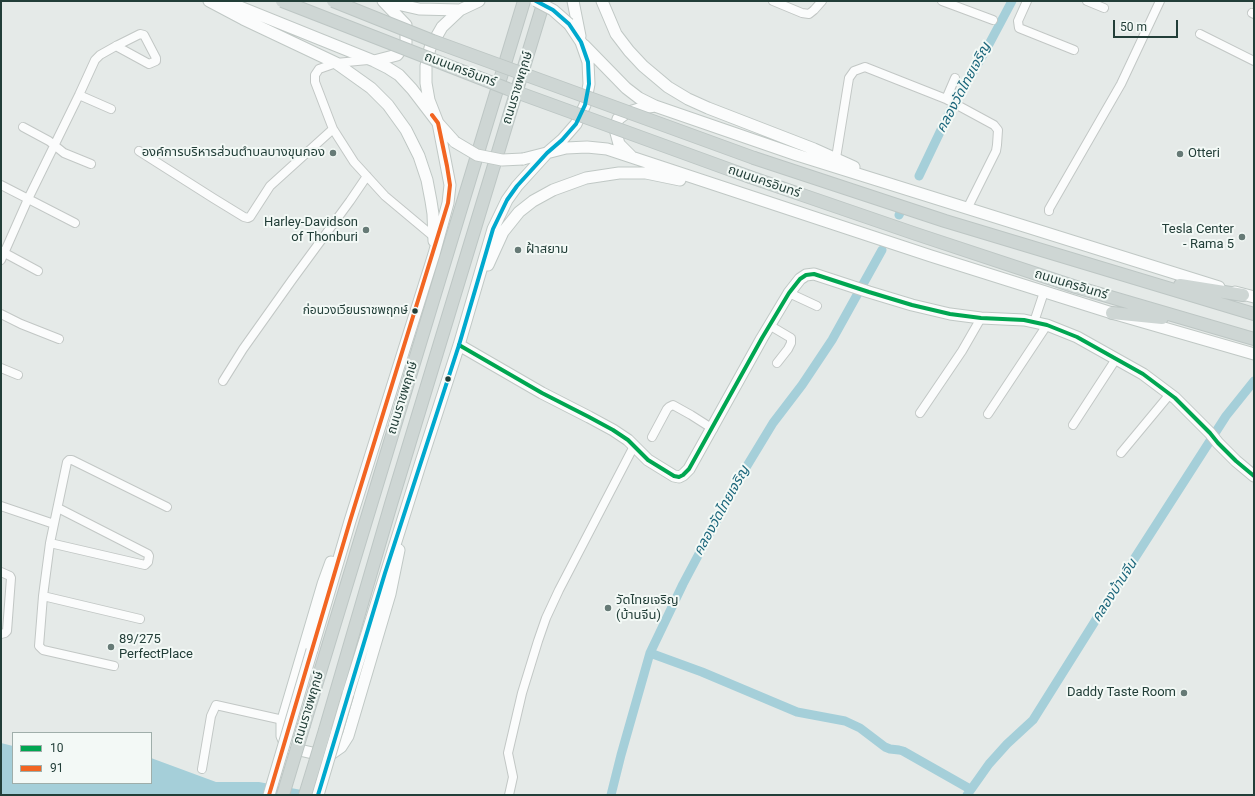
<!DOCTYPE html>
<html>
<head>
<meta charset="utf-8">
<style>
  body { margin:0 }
  #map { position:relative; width:1255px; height:796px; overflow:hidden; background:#e5eae8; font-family:Roboto,sans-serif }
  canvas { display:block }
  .frame { position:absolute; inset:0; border:2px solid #223e38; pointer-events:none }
  .legend { position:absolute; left:12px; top:732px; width:140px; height:52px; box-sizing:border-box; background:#f3f9f6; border:1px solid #9faeaa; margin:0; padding:5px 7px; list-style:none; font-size:12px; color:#223e38 }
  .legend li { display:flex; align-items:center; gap:8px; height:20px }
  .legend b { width:20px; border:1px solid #9faeaa }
  .scale { position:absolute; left:1113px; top:20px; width:65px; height:18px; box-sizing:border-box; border:2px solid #223e38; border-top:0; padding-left:5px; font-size:12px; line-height:14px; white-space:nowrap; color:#223e38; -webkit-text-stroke:3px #f3f9f6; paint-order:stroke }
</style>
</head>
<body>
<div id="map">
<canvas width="1255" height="796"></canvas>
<div class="frame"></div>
<ul class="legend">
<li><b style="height:5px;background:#00a651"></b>10</li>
<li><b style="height:5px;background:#f26522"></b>91</li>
</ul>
<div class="scale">50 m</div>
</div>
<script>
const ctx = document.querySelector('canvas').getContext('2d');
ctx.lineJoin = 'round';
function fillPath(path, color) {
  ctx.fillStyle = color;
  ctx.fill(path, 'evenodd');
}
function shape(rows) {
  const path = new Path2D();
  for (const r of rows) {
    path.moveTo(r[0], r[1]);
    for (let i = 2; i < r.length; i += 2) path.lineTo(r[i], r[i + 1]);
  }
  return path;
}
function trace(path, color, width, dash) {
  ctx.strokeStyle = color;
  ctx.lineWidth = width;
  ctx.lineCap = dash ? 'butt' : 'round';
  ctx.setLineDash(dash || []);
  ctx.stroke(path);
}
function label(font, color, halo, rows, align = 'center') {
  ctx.font = font + ' Roboto,"Noto Sans Thai",sans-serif';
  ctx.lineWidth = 4;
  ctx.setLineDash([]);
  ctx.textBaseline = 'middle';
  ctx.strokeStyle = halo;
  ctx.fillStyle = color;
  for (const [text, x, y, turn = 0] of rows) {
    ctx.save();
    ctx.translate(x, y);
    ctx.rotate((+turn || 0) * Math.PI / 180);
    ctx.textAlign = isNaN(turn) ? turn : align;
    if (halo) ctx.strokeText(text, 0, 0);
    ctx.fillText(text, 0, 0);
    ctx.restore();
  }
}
fillPath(shape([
  [1,743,13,746,13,783,151,783,151,758,216,782,259,782,328,795,1,795]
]), '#a5cfd9');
trace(shape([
  [919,176,951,109,987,48,1012,1],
  [899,215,901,211],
  [650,653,702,672,797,712,845,721,860,728,885,747,890,749,899,750,903,751,970,789],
  [611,795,621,755,650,653,683,584,736,484,773,423,802,385,832,340,882,250],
  [967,795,989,764,1007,744,1033,720,1129,567,1226,416,1254,381]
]), '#a5cfd9', 9);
const street = shape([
  [773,1,802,13,809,14,814,10,822,1],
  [942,1,993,20],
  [1027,1,1018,21,1019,28,1074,50],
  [1087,1,1104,8],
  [1252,13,1254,14],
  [1200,34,1254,61],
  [368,60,336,63,319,69,315,75,315,82,333,129,354,162,385,196,434,237],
  [79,95,111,109],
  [946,99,994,125,998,130,997,145,996,151,967,209],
  [23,127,49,141,64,153,91,164],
  [139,151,213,198,244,217,248,218,250,217,270,186,333,129],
  [836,158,849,78,854,71,865,67,946,99,955,78],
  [1,185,75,223],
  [1049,211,1049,209,1121,84,1160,1],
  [1,251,38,271],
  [1,260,28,199,79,95,95,60,100,55,116,46,140,34,144,35,156,58,156,61,149,64,116,46],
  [789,293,817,306],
  [1,314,21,324,59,339],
  [1034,322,1044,292],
  [769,325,791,338,791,343,788,349,777,363],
  [1,368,18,375],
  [223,381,243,349,292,280,350,201,367,176],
  [920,413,962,351,981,318],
  [988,414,1047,325],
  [1073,425,1116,359],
  [652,437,667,409,669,407,673,405,691,415,713,429],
  [1121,453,1170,394],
  [1,506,54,524],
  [50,543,145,565,148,562,149,556,148,554,58,508],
  [1,572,10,576,11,578,7,631,5,633,1,634],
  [43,596,140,619],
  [114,666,43,650,39,646,43,596,50,543,67,462,69,460,72,460,167,507],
  [202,769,211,716,216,705,283,720],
  [509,795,513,777,508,753,522,693,538,641,546,618,559,590,634,446]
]);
const secondary = shape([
  [209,1,243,19,336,63,371,88,388,105,406,130,419,156,427,180,431,201,433,214,434,241],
  [225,1,374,61,388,68,399,75,412,89,438,123,450,185,448,203,434,254,350,521,312,650],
  [384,1,419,9,460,10],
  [573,1,580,36],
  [602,1,616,34,629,51,643,66,668,87,688,99,708,108,814,149,854,167],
  [584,45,626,88,639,98,655,106,797,155,1219,287],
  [374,61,397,55,406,43,406,25,383,1],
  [455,142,438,123,429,100,426,83,426,66,430,48,442,27,460,10,479,1],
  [631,156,619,144,615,129,618,119,626,113,642,108,655,106],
  [523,159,566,148,587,147,607,149,931,256,1112,313,1254,354],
  [488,265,503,232,519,212,533,201,553,190,586,178,619,173,646,173,680,180],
  [1235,292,1254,297],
  [459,345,542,393,589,417,613,430,628,440,648,460,674,476,679,477,683,475,689,469,762,338,789,293,800,279,806,275,814,274,869,292,912,305,950,314,981,318,1024,320,1047,325,1077,337,1143,374,1175,398,1210,433,1218,443,1236,461,1254,476],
  [331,562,323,584,282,723,282,736,285,743,291,748,321,755,331,754,341,747,348,736,390,594,399,550],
  [348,694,421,462,459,345,493,229,507,200,517,186,547,153,562,140,576,124,585,105,589,84,588,62,581,42,569,24]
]);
const primary = shape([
  [754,158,945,221,1254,314],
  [750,177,916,234,1076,287,1254,339],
  [1180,285,1243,295],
  [1112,313,1162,318],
  [304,725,524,1],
  [325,730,391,504,544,1]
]);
trace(street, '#c2c7c5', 10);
trace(secondary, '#c0c8c5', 13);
trace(primary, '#bdc6c4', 14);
trace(street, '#fbfcfc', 8);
trace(secondary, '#fbfcfc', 11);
trace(primary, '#ced6d4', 12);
const secondaryBridge = shape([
  [536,1,553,10,569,24],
  [455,142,477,155,502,160,523,159],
  [269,795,312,650],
  [318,795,348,694]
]);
const primaryBridge = shape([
  [282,1,508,89,750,177],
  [333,1,433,41,754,158],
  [283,795,304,725],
  [305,795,325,730]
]);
trace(secondaryBridge, '#c0c8c5', 13, []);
trace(primaryBridge, '#bdc6c4', 14, []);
trace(secondaryBridge, '#fbfcfc', 11);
trace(primaryBridge, '#ced6d4', 12);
trace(shape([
  [459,345,542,393,589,417,613,430,628,440,648,460,674,476,679,477,683,475,689,469,762,338,789,293,800,279,806,275,814,274,869,292,912,305,950,314,981,318,1024,320,1047,325,1077,337,1143,374,1175,398,1210,433,1218,443,1236,461,1254,476]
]), '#00a651', 4);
trace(shape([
  [269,795,350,521,448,203,450,185,447,166,438,123,432,115]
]), '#f26522', 4);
trace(shape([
  [318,795,385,573,459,345,493,229,507,200,517,186,547,153,562,140,576,124,585,105,589,84,588,62,581,42,569,24,553,10,536,1]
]), '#00a9ce', 4);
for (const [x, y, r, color] of [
  [333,153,4,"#667a76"],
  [1180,154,4,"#667a76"],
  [366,230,4,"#667a76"],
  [1242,237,4,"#667a76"],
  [518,250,4,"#667a76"],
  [415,311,3.5,"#223e38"],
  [448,379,3.5,"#223e38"],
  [608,608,4,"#667a76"],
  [111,647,4,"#667a76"],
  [1184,693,4,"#667a76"]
]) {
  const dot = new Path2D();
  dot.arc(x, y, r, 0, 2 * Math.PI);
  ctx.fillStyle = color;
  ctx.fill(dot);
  trace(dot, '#f3f9f6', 1.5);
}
label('12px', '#223e38', '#f3f9f6', [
  ["ก่อนวงเวียนราชพฤกษ์",408,311]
], 'right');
label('13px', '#223e38', '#f3f9f6', [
  ["ถนนนครอินทร์",460,70,21],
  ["ถนนราชพฤกษ์",518,88,-73],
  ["ถนนนครอินทร์",764,182,19],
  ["ถนนนครอินทร์",1071,285,17],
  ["ถนนราชพฤกษ์",403,398,-73],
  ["ถนนราชพฤกษ์",309,708,-73]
]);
label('13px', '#223e38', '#f3f9f6', [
  ["องค์การบริหารส่วนตำบลบางขุนกอง",325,153],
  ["Otteri",1188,154,"left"],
  ["Harley-Davidson",358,223],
  ["of Thonburi",358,238],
  ["Tesla Center",1234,230],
  ["- Rama 5",1234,245],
  ["ฝ้าสยาม",526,250,"left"],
  ["วัดไทยเจริญ",616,601,"left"],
  ["(บ้านจีน)",616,616,"left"],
  ["89/275",119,640,"left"],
  ["PerfectPlace",119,655,"left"],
  ["Daddy Taste Room",1176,693]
], 'right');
label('italic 14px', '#1b667b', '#f3f9f6', [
  ["คลองวัดไทยเจริญ",964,88,-62],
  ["คลองวัดไทยเจริญ",722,511,-61],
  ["คลองบ้านจีน",1115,591,-57]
]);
</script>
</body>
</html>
